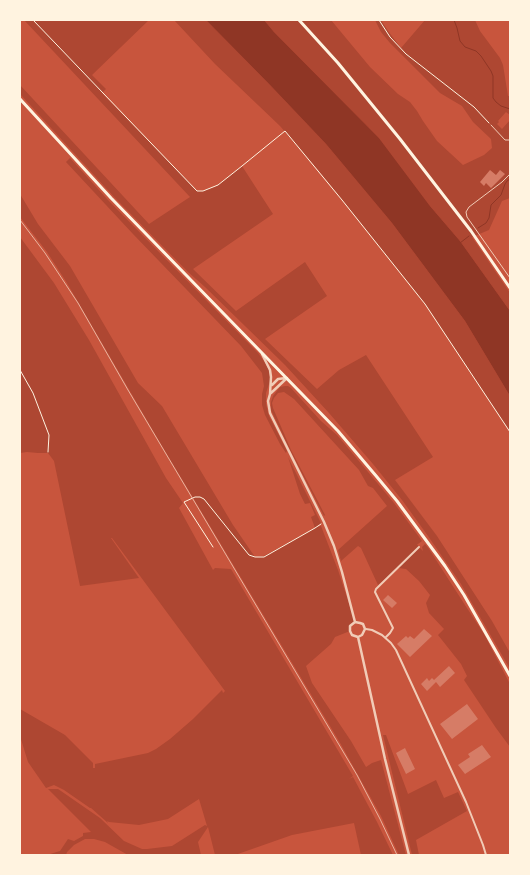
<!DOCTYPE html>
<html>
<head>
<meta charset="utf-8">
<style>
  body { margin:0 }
  #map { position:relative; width:530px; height:875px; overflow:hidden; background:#c8553d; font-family:Overpass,sans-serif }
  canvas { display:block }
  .frame { position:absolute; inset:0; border:21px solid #fff3e0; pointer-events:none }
</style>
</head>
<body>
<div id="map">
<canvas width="530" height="875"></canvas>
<div class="frame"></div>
</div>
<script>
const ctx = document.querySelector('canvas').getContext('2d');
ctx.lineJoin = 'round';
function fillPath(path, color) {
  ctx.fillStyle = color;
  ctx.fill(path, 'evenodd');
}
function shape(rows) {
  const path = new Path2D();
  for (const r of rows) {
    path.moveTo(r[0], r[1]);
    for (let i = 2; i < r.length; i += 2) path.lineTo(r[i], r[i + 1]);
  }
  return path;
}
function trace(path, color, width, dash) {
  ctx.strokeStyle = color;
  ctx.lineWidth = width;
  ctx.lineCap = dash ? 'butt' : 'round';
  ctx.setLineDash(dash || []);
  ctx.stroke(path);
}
fillPath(shape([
  [24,20,149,20,92,75,106,89,102,93,197,191,203,191,218,185,242,166,273,214,193,269,236,311,305,262,327,296,265,339,317,389,339,370,366,355,433,457,395,480,437,536,492,621,510,653,510,669,461,584,428,536,402,500,373,464,329,413,285,365,205,287,188,272,115,198,20,94,20,85,149,224,190,197],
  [174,20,206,20,270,85,326,144,392,223,465,321,510,396,510,432,425,304,318,170,280,126,215,64],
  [264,20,331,20,370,67,398,94,410,102,417,111,423,121,437,141,463,165,484,155,492,148,491,139,473,122,462,106,440,93,390,43,381,32,375,20,381,20,388,31,401,48,425,20,475,20,480,31,500,58,503,65,508,96,510,96,510,115,506,112,498,121,499,122,497,124,502,129,510,120,510,198,502,201,489,230,472,237,510,293,510,311,460,241,430,206,379,138,274,32],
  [70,158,108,200,258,353,264,361,269,370,270,377,270,381,266,393,266,404,269,416,287,451,286,453,280,444,265,415,262,405,262,394,264,386,262,373,241,346,133,234,66,162],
  [20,194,38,224,70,266,138,383,162,406,233,525,255,557,264,556,315,528,311,517,315,515,310,503,305,504,300,494,288,457,321,523,317,527,321,526,338,570,355,622,351,625,350,631,335,637,331,644,306,666,312,683,351,741,366,767,372,763,381,760,406,855,399,855,381,816,339,741,159,441,67,283,47,252,20,217],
  [20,237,54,283,89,340,166,478,183,503,179,508,213,570,215,568,231,569,353,776,349,779,353,777,377,822,393,855,361,855,354,823,292,835,235,855,215,855,208,827,198,842,201,855,128,855,105,842,94,839,85,839,74,845,67,852,66,855,47,855,60,851,68,839,74,841,83,836,83,833,91,832,48,789,58,789,61,791,100,818,124,841,142,849,147,849,172,846,205,825,207,826,199,799,168,819,139,825,109,822,107,821,108,823,91,808,90,808,64,790,54,785,46,788,28,762,20,736,20,709,65,735,93,763,93,768,95,768,95,764,148,753,156,749,170,739,193,719,222,690,223,693,225,691,112,538,111,538,139,578,80,586,54,461,48,453,38,453,27,452,20,453],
  [285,386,288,386,291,388,321,421,337,435,358,460,394,503,422,541,418,544,417,544,419,547,423,551,422,547,425,544,429,549,465,605,484,634,510,684,510,747,496,728,464,680,467,676,461,664,438,635,444,629,429,613,426,603,430,595,419,581,406,569,398,568,378,585,361,548,358,546,341,561,338,550,387,506,373,488,368,486,359,470,294,399,284,392,278,393,274,398,272,403,273,408,291,450,325,515,324,516,290,450,271,410,271,402,273,396,280,387],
  [383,735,386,735,408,794,436,780,444,798,458,792,467,811,416,840,419,855,412,855]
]), '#ae4732');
fillPath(shape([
  [206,20,264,20,274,32,379,138,430,206,460,241,510,311,510,396,465,321,392,223,326,144,270,85]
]), '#8f3625');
trace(shape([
  [454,20,457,28,460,41,465,47,476,51,481,56,491,71,493,76,493,98,496,102,501,106,510,109],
  [478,228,486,223,489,218,491,205,501,195,505,184,507,181,510,179],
  [460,243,469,236]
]), '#8f3625', 1);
fillPath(shape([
  [490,170,496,175,500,170,505,174,491,188,486,183,484,186,480,182],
  [388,595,397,603,392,608,383,600],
  [424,629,432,636,410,657,397,644,406,636,408,638,410,636,414,639],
  [449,666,455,673,440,687,436,682,427,691,421,684,427,678,429,681,432,678,434,680],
  [467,704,478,719,452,739,440,724],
  [482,745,491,757,465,774,458,765,470,757,468,754],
  [405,748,415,769,406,774,396,753]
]), '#d67c66');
trace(shape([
  [33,20,197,191,203,191,218,185,242,166,285,131,342,200,425,304,510,432],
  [379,20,390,37,406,54,474,107,489,123],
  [20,370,33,393,49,435,48,452],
  [213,547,184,502,195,497,200,497,204,499,249,555,255,557,264,557,315,528,321,524]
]), '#fff3e0', 1);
trace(shape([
  [491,125,505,140,510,140],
  [510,174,502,182,469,207,466,212,467,217,510,278]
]), '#f1ccb7', 1);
trace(shape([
  [366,629,372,630,382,635,391,643,396,650,466,802,483,845,486,855],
  [386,637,390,633,393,628,375,592,376,589,419,547]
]), '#f1ccb7', 2);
trace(shape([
  [262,354,270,370,271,377,270,394,268,401,270,413,324,522,334,546,342,572,355,622],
  [272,385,278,379,286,378],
  [271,393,287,378],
  [355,622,360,623,363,624,365,629,362,635,358,637],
  [355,622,350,626,350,631,352,635,358,637],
  [358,637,385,759,409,855]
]), '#f1ccb7', 2.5);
trace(shape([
  [299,20,338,63,400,139,471,231,510,288]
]), '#fff3e0', 3);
trace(shape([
  [20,99,111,198,338,431,377,477,397,501,445,566,464,595,510,676]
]), '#fff3e0', 3);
trace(shape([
  [20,220,45,253,78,303,128,390,357,775,380,819,397,855]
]), '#e9b49f', 1);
</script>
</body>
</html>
